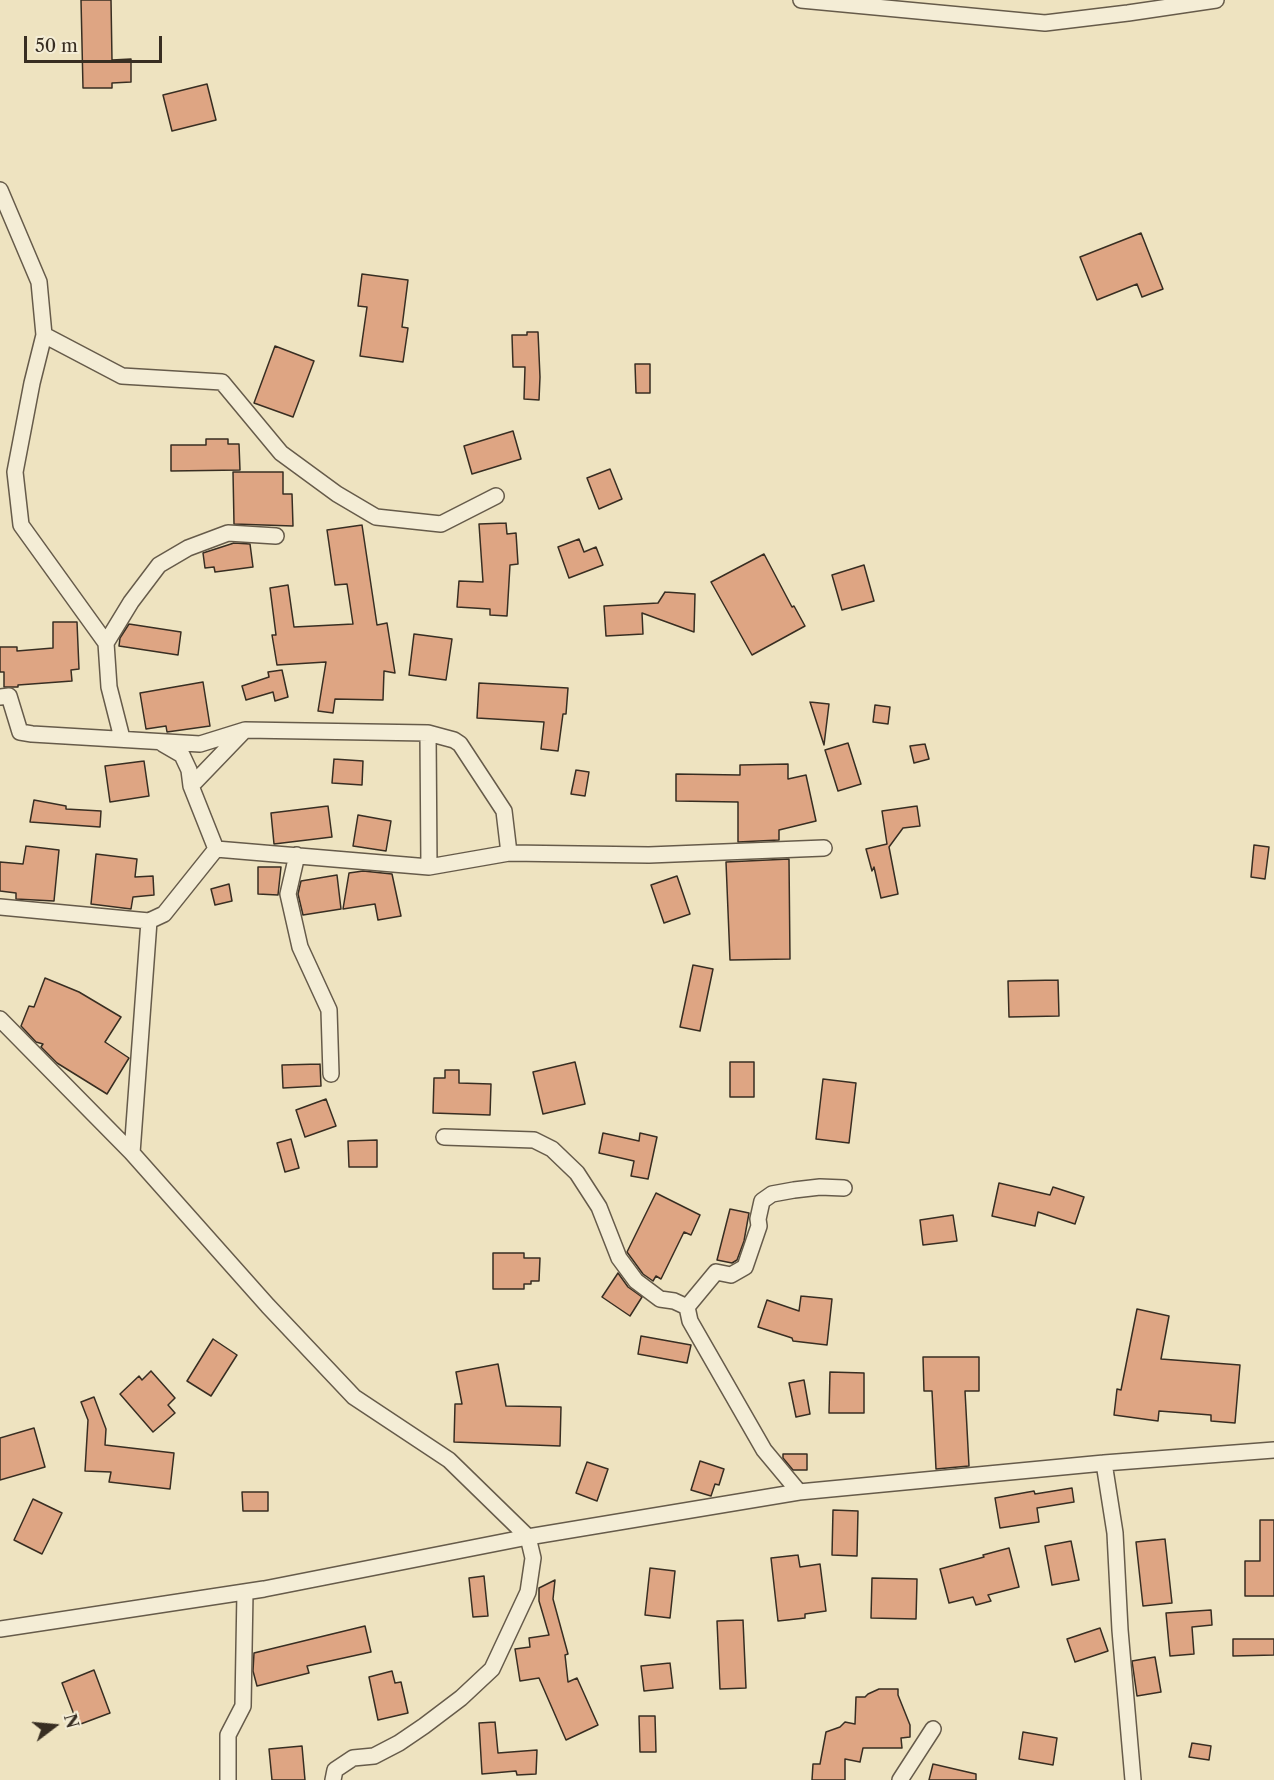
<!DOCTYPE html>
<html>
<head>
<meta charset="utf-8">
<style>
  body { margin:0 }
  #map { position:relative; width:1274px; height:1780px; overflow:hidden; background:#eee3c0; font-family:"Libre Caslon Text",serif }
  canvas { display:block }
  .north { position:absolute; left:24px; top:1696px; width:60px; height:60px; -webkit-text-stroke:4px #f4edd6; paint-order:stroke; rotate:74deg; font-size:16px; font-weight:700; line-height:24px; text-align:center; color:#382e22 }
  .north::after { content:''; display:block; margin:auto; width:21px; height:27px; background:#382e22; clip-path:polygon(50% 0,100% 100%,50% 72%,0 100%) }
  .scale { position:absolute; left:24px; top:36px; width:138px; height:27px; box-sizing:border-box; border:3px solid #382e22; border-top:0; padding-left:8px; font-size:18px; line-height:21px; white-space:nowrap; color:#382e22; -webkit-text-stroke:4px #f4edd6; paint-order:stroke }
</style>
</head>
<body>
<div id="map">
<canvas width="1274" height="1780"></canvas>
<div class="north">N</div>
<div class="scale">50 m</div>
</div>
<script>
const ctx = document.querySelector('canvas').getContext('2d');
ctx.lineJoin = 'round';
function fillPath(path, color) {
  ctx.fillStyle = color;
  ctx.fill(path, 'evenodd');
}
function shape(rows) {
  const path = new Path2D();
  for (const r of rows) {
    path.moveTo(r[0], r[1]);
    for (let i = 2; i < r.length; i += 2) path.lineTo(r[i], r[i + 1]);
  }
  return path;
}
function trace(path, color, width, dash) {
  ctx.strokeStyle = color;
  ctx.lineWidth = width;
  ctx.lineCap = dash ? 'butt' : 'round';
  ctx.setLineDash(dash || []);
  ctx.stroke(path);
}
const building = shape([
  [81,0,111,0,112,60,131,59,131,82,112,83,112,88,83,88,81,0],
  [207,84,216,120,172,131,163,95,207,84],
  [1141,233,1163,289,1142,297,1137,284,1097,300,1080,257,1141,233],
  [362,274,408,280,402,327,408,328,403,362,360,356,367,307,358,306,362,274],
  [527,332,538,332,540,377,539,400,524,399,525,367,513,367,512,335,527,335,527,332],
  [275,346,314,361,293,417,254,403,275,346],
  [635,364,650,364,650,393,636,393,635,364],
  [513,431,521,459,472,474,464,446,513,431],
  [206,439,228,439,228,444,239,444,240,470,171,471,171,445,206,445,206,439],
  [610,469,622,499,599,509,587,478,610,469],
  [233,472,283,472,283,494,292,494,293,526,234,524,233,472],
  [506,523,507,534,516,533,518,564,510,565,507,616,490,615,490,609,457,607,459,581,483,582,479,524,506,523],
  [362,525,377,625,387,623,395,673,384,671,383,700,335,699,333,713,318,711,326,662,277,665,272,635,276,635,270,588,288,585,294,627,353,624,347,584,335,585,327,530,362,525],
  [579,539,584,552,596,547,603,565,569,578,558,547,579,539],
  [234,543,250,544,253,567,215,572,214,567,205,568,203,553,234,543],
  [764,554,792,607,794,606,805,626,752,655,711,582,764,554],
  [864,565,874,601,842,610,832,575,864,565],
  [665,592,695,594,694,632,642,613,643,634,606,636,604,606,658,603,665,592],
  [53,622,77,622,79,669,71,670,72,681,18,685,18,687,4,687,4,672,0,672,0,647,17,647,17,651,53,648,53,622],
  [129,624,181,632,178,655,119,646,120,638,129,624],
  [414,634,452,639,446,680,409,675,414,634],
  [282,670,288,697,275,701,273,692,246,700,242,686,269,677,268,672,282,670],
  [203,682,210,726,167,732,166,726,146,729,140,693,203,682],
  [479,683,568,688,566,714,563,714,558,751,541,749,544,722,477,718,479,683],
  [810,702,829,704,824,745,810,702],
  [875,705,890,707,888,724,873,722,875,705],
  [848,743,861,784,838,791,825,750,848,743],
  [925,744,929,759,914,763,910,746,925,744],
  [334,759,363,761,362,785,332,783,334,759],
  [144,761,149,796,110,802,105,766,144,761],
  [788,764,788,779,806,775,816,821,779,830,779,840,738,842,738,802,676,801,676,774,740,775,740,765,788,764],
  [576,770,589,772,585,796,571,794,576,770],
  [34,800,66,806,66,809,101,811,100,827,30,822,34,800],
  [328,806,332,837,274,844,271,813,328,806],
  [917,806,920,826,903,828,889,847,898,894,881,898,874,867,872,871,866,849,887,844,882,811,917,806],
  [358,815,391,821,386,851,353,846,358,815],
  [1254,845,1269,847,1265,879,1251,877,1254,845],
  [26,846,59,850,54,901,16,899,16,893,0,891,0,862,23,864,26,846],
  [96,854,137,859,135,877,153,876,154,895,133,897,131,909,91,904,96,854],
  [789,859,790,959,730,960,726,862,789,859],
  [258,867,281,867,278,895,258,894,258,867],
  [363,871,392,874,401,916,378,920,375,904,343,909,349,873,363,871],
  [337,875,341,909,303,915,298,894,301,881,337,875],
  [677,876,690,914,664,923,651,885,677,876],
  [229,884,232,901,215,905,211,889,229,884],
  [693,965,713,969,700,1031,680,1027,693,965],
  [45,978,79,992,121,1017,105,1042,129,1058,107,1094,57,1063,41,1047,43,1044,36,1042,21,1026,29,1006,34,1007,45,978],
  [1058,980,1059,1016,1009,1017,1008,981,1058,980],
  [575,1062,585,1104,543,1114,533,1072,575,1062],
  [730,1062,754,1062,754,1097,730,1097,730,1062],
  [320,1064,321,1086,283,1088,282,1065,320,1064],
  [445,1070,459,1070,459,1083,491,1084,490,1115,433,1113,434,1078,445,1078,445,1070],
  [823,1079,856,1083,849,1143,816,1139,823,1079],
  [326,1099,336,1126,305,1137,296,1110,326,1099],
  [603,1133,639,1141,640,1133,657,1137,648,1179,631,1176,634,1161,599,1153,603,1133],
  [291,1139,299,1168,285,1172,277,1143,291,1139],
  [377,1140,377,1167,349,1167,348,1141,377,1140],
  [999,1183,1050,1195,1053,1187,1084,1197,1075,1224,1038,1212,1035,1226,992,1216,999,1183],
  [656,1193,700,1215,691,1235,684,1232,661,1279,656,1276,653,1281,643,1274,627,1252,656,1193],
  [730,1209,749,1213,744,1241,737,1260,732,1263,717,1260,730,1209],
  [953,1215,957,1241,923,1245,920,1220,953,1215],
  [493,1253,524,1253,524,1258,540,1258,539,1281,531,1281,531,1284,524,1284,524,1289,493,1289,493,1253],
  [618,1273,628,1287,642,1297,630,1316,602,1297,618,1273],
  [801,1296,832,1299,827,1345,793,1341,792,1338,758,1327,767,1300,799,1311,801,1296],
  [1137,1309,1169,1316,1161,1359,1240,1365,1235,1423,1211,1421,1211,1415,1159,1411,1158,1421,1114,1415,1117,1389,1121,1390,1137,1309],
  [641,1336,691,1345,687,1363,638,1354,641,1336],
  [213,1339,237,1355,211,1396,187,1381,213,1339],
  [923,1357,979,1357,979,1391,965,1391,969,1466,936,1469,932,1391,924,1391,923,1357],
  [498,1364,506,1406,561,1407,560,1446,454,1442,455,1404,462,1404,456,1372,498,1364],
  [151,1371,175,1398,168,1405,175,1413,153,1432,120,1394,139,1376,142,1380,151,1371],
  [830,1372,864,1373,864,1413,829,1413,830,1372],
  [804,1380,810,1414,796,1417,789,1383,804,1380],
  [94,1397,106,1429,105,1445,174,1453,170,1489,109,1482,111,1472,85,1471,88,1420,81,1402,94,1397],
  [34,1428,45,1467,0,1480,0,1438,34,1428],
  [783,1454,807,1454,807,1470,793,1470,783,1458,783,1454],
  [700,1461,724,1469,719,1485,715,1484,711,1496,691,1490,700,1461],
  [587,1462,608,1469,597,1501,576,1493,587,1462],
  [1072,1488,1074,1502,1037,1508,1039,1522,1000,1528,995,1498,1034,1491,1035,1494,1072,1488],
  [242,1492,268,1492,268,1511,243,1511,242,1492],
  [33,1499,62,1513,42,1554,14,1540,33,1499],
  [833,1510,858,1511,857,1556,832,1555,833,1510],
  [1260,1520,1274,1520,1274,1596,1245,1596,1245,1561,1260,1561,1260,1520],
  [1165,1539,1172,1603,1143,1606,1136,1542,1165,1539],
  [1071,1541,1079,1580,1052,1585,1045,1546,1071,1541],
  [1009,1548,1019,1587,988,1595,991,1601,976,1605,973,1597,949,1603,940,1569,984,1557,983,1555,1009,1548],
  [798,1555,800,1567,820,1564,826,1611,805,1614,805,1618,778,1621,771,1558,798,1555],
  [650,1568,675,1571,670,1618,645,1615,650,1568],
  [484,1576,488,1616,473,1617,469,1578,484,1576],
  [872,1578,917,1579,916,1619,871,1618,872,1578],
  [555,1580,553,1599,568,1654,565,1655,568,1682,577,1678,598,1725,566,1740,539,1678,520,1681,515,1649,530,1647,529,1638,549,1635,539,1601,539,1588,555,1580],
  [1211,1610,1212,1625,1192,1627,1194,1654,1170,1656,1166,1613,1211,1610],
  [743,1620,746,1688,720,1689,717,1621,743,1620],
  [365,1626,371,1652,307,1666,309,1673,257,1686,253,1671,254,1653,365,1626],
  [1100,1628,1108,1651,1075,1662,1067,1639,1100,1628],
  [1233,1639,1274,1639,1274,1655,1233,1656,1233,1639],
  [1155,1657,1161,1692,1137,1696,1132,1661,1155,1657],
  [670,1663,673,1688,644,1691,641,1666,670,1663],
  [94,1670,110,1713,78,1725,62,1683,94,1670],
  [392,1671,395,1683,401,1682,408,1713,378,1720,369,1677,392,1671],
  [879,1689,898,1689,898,1695,910,1725,910,1737,901,1738,902,1748,863,1748,860,1762,845,1759,845,1780,812,1780,813,1764,820,1764,826,1732,840,1727,845,1722,855,1724,856,1697,865,1697,868,1694,879,1689],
  [639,1716,655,1716,656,1752,640,1752,639,1716],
  [495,1722,498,1753,537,1750,536,1774,517,1775,516,1771,482,1774,479,1723,495,1722],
  [1023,1732,1057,1738,1053,1765,1019,1759,1023,1732],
  [1192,1743,1211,1746,1209,1760,1189,1757,1192,1743],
  [302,1746,305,1780,272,1780,269,1749,302,1746],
  [933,1764,976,1774,976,1780,929,1780,933,1764]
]);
fillPath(building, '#dea583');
trace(building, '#382e22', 1.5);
const street = shape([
  [801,0,1045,23,1128,13,1216,0],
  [0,190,39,282,44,335,32,383,15,472,21,525,106,643],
  [44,335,122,376,222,382,281,453,337,494,376,517,441,524,496,496],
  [0,697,9,696,20,732,32,734,200,744,245,730,428,733,454,740,460,744,504,811,509,853],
  [428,733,429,867],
  [122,738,109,687,106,643,131,602,159,565,188,548,228,533,276,536],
  [163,744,182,755,189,770,191,786,216,849],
  [191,786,243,732],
  [216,849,429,867,509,853,649,855,824,848],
  [297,855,288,894,300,947,329,1010,331,1074],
  [0,907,149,921,164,914,216,849],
  [0,1019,132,1153,268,1306,354,1397,449,1460,528,1537,533,1558,528,1592,492,1669,461,1698,424,1726,399,1743,374,1756,353,1758,335,1770,333,1780],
  [444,1137,534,1140,552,1149,577,1173,599,1207,619,1258,636,1281,660,1299,674,1301,687,1307,690,1321,764,1450,799,1492],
  [132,1153,149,921],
  [687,1307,716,1272,731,1275,745,1267,759,1226,758,1219,762,1201,772,1194,794,1190,820,1187,844,1188],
  [1104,1463,1115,1533,1120,1630,1133,1780],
  [0,1629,264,1589,528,1537,799,1492,1104,1463,1274,1450],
  [228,1780,228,1735,243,1706,245,1592],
  [900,1780,933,1729]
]);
trace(street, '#665b4a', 18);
trace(street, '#f4edd6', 15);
</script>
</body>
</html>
